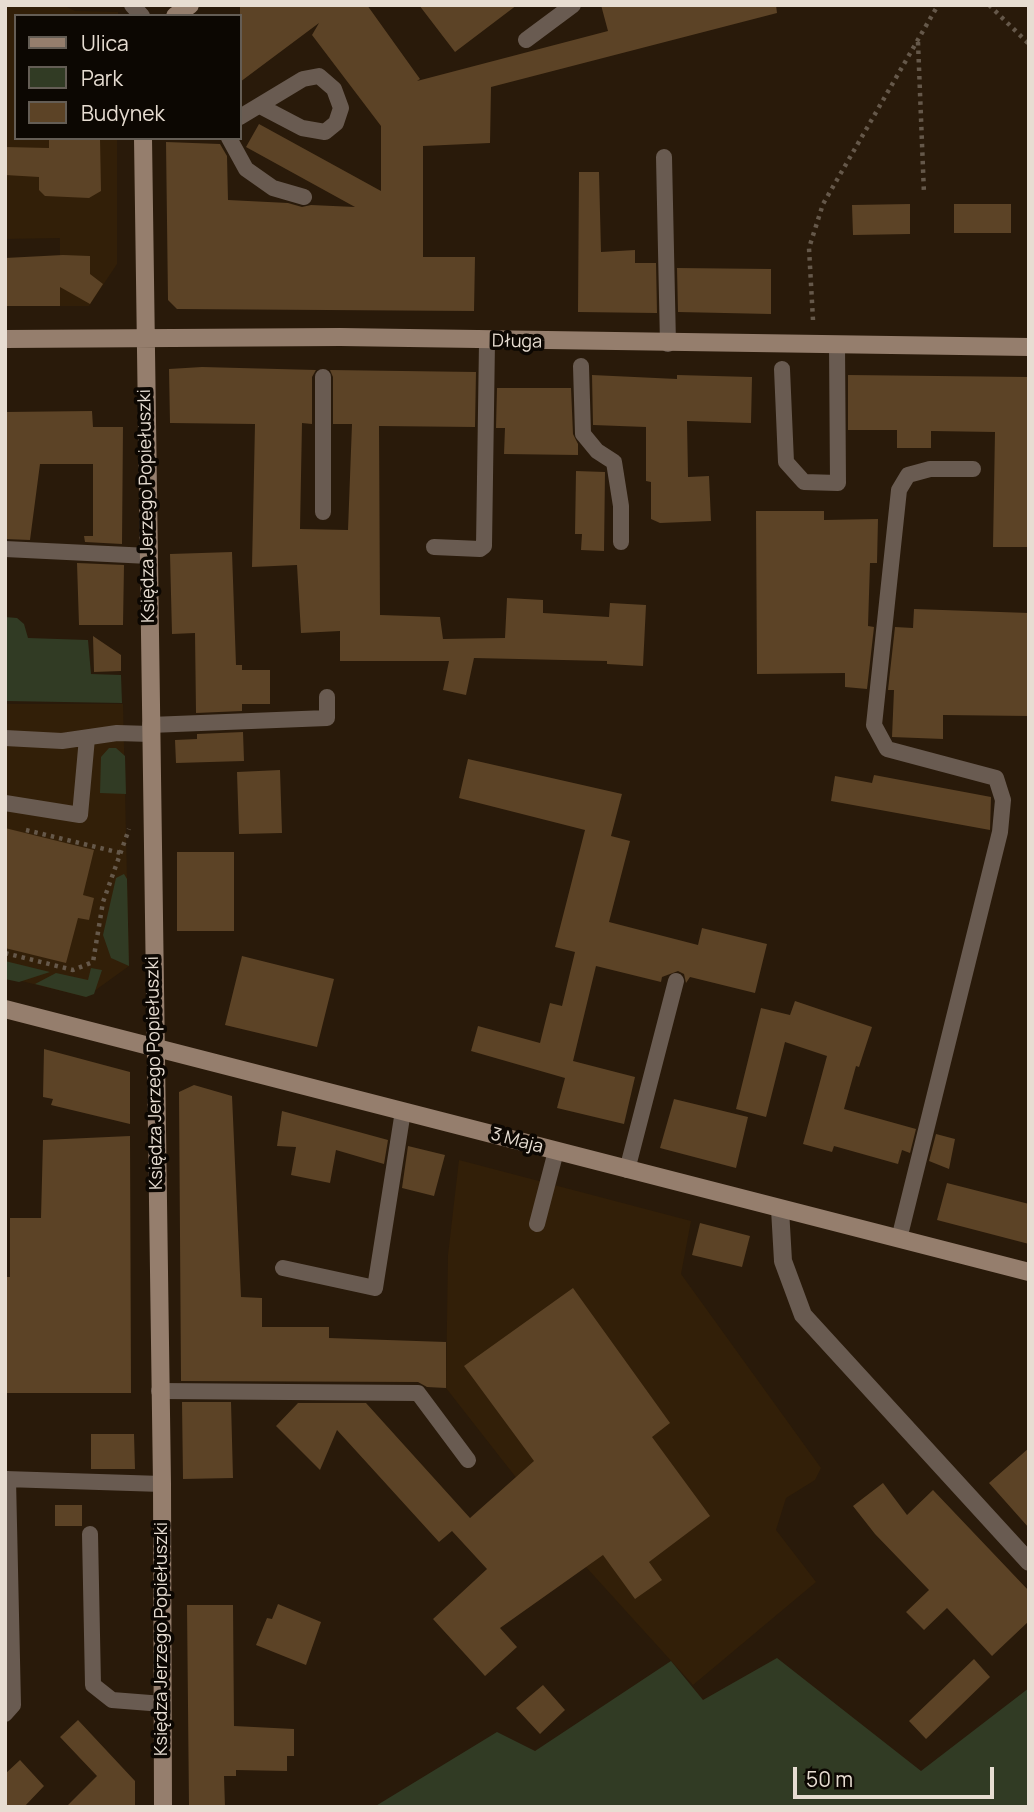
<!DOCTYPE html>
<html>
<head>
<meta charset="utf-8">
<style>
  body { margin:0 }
  #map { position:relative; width:1034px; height:1812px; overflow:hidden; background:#291a0a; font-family:Manrope,sans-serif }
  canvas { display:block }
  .frame { position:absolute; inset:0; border:7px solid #e7ddd2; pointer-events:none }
  .legend { position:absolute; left:14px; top:14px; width:228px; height:126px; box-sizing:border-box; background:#0c0702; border:2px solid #645d55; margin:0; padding:9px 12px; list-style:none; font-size:21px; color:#e7ddd2 }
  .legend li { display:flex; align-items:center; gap:14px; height:35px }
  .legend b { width:35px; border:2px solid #645d55 }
  .scale { position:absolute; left:793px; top:1767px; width:201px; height:32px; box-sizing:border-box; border:4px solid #e7ddd2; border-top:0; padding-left:9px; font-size:21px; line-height:24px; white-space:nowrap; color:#e7ddd2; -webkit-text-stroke:5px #0c0702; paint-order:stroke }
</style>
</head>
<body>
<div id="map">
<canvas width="1034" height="1812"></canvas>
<div class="frame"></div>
<ul class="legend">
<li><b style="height:9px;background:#957e6d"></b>Ulica</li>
<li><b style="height:19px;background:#313b24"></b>Park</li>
<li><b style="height:19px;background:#5c4326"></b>Budynek</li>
</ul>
<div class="scale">50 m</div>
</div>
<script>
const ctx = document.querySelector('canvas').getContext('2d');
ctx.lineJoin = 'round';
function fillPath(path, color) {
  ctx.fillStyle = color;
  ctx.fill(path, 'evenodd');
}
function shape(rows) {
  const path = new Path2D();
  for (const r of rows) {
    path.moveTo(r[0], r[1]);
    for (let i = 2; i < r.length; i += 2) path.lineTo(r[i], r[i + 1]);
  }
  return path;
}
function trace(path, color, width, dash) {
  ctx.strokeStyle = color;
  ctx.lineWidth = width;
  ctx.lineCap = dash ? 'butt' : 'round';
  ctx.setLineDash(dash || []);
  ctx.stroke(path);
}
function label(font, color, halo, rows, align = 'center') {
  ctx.font = font + ' Manrope,sans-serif';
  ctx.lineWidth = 7;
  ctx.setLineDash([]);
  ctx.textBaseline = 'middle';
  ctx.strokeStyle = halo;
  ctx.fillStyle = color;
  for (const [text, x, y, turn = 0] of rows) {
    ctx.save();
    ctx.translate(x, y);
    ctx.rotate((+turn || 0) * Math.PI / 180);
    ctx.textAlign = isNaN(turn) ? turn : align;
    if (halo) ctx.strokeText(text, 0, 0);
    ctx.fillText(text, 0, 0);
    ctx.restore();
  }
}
fillPath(shape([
  [5,5,63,5,75,11,118,12,118,16,16,16,16,138,117,138,117,264,89,306,60,306,60,238,5,239],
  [5,704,123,704,129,966,86,997,5,977],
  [459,1160,691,1221,681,1274,821,1468,815,1480,786,1498,776,1530,816,1582,693,1685,586,1567,446,1388,448,1255]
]), '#321f08');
fillPath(shape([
  [5,617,17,618,24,624,28,638,88,640,91,674,121,675,122,703,5,701],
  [109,748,116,748,125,756,126,794,100,793,101,757],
  [124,874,127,879,129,966,111,958,103,935,116,878],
  [5,961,50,972,19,982,5,979],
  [91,968,102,970,94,994,86,997,35,984,56,973,88,980],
  [777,1658,921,1771,1029,1688,1029,1807,374,1807,497,1732,535,1751,671,1661,703,1700]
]), '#313b24');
fillPath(shape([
  [240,5,367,5,420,79,417,81,608,31,601,5,776,5,777,13,491,87,490,143,423,146,423,257,475,257,474,311,177,309,168,300,166,142,220,144,227,156,228,200,288,203,302,207,311,205,355,207,246,147,259,124,381,191,381,126,312,35,319,23,240,82],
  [419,5,517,5,455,52],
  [49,138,100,138,101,191,89,198,45,196,39,190,39,177,5,175,5,147,49,148],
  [579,172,599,172,601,252,635,250,635,263,656,263,657,313,578,312],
  [910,204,910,234,853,235,852,205],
  [954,204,1011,204,1011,233,954,233],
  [63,255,90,256,90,274,103,284,90,304,60,287,60,306,5,306,5,258],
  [677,268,771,269,771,314,678,312],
  [202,367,316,370,312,377,312,424,302,423,300,529,348,530,352,424,333,424,333,377,330,370,476,372,475,427,379,426,380,615,440,617,443,639,505,638,507,598,543,600,543,613,609,617,610,603,646,605,643,666,607,664,607,661,474,658,466,695,443,690,449,661,340,661,340,631,301,633,297,565,252,567,255,424,170,423,169,369],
  [592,375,677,379,677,375,752,377,751,423,687,421,688,477,709,476,711,521,660,523,651,519,651,482,646,481,646,427,593,425],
  [848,375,1029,377,1029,547,993,547,995,432,931,431,931,448,897,448,897,430,848,430],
  [497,388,571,388,573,434,578,444,578,455,504,454,505,428,496,428],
  [92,411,93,427,123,427,122,544,85,542,84,536,93,536,93,464,40,464,30,540,5,539,5,412],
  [576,471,605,472,604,551,581,550,582,534,575,534],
  [756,511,824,511,824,520,878,519,877,563,870,563,868,626,874,627,867,689,845,687,845,673,757,674],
  [232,552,236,665,242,665,242,670,270,670,270,704,242,704,242,711,196,713,195,633,172,634,170,554],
  [77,563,124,565,123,625,79,625],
  [914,609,1029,613,1029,716,943,715,943,739,892,737,894,690,888,690,895,627,913,628],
  [93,636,121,655,121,671,94,672],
  [243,732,244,761,176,763,175,740,197,739,197,734],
  [468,759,622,794,611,836,630,841,609,922,698,945,702,928,767,944,755,993,690,977,686,983,684,974,678,971,662,977,661,982,596,966,573,1061,635,1077,624,1124,557,1108,565,1078,471,1051,478,1026,540,1043,550,1003,562,1006,575,952,555,947,585,830,459,798],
  [280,770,282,833,239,834,237,772],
  [874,775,991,797,990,830,831,801,835,776,872,783],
  [5,828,94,850,83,895,94,898,89,920,78,918,66,963,5,948],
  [177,852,234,852,234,931,177,931],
  [242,956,334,979,317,1047,225,1025],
  [795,1001,872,1027,859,1067,856,1066,844,1109,916,1129,910,1153,902,1150,898,1164,834,1146,832,1152,803,1144,827,1056,785,1042,766,1117,736,1109,761,1008,790,1015],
  [44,1049,130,1072,130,1124,51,1105,53,1099,43,1097],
  [194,1085,232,1096,241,1297,262,1298,262,1327,329,1327,329,1338,446,1342,446,1388,427,1387,418,1382,181,1381,179,1092],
  [674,1099,748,1117,736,1168,660,1148],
  [282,1111,388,1140,384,1164,336,1150,330,1183,291,1175,296,1147,277,1146],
  [936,1134,955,1139,949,1169,929,1161],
  [130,1136,131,1393,5,1393,5,1277,10,1277,10,1218,41,1218,43,1140],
  [408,1146,445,1155,434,1196,402,1188],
  [947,1183,1029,1204,1029,1244,937,1220],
  [700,1223,750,1236,742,1267,692,1255],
  [573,1288,670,1423,652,1437,710,1516,649,1562,662,1580,635,1599,603,1555,500,1628,517,1647,485,1676,433,1619,487,1569,452,1531,439,1542,337,1430,320,1470,276,1426,298,1403,366,1403,470,1518,534,1461,464,1366],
  [182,1402,231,1402,233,1478,183,1479],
  [91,1434,134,1434,135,1469,91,1469],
  [1029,1448,1029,1528,989,1483],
  [883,1483,907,1515,933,1490,1029,1591,1029,1621,992,1656,947,1608,924,1630,906,1612,929,1590,875,1534,853,1506],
  [55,1505,82,1505,82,1526,55,1526],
  [278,1604,321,1622,306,1665,256,1645,267,1618,272,1619],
  [187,1605,233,1605,234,1726,294,1729,294,1756,287,1756,287,1771,236,1770,236,1776,224,1776,225,1807,189,1807],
  [974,1659,990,1677,926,1739,909,1721],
  [543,1685,565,1710,540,1734,516,1708],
  [78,1720,135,1781,135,1805,67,1806,97,1776,60,1737],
  [20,1760,44,1786,24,1807,5,1807,5,1774]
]), '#5c4326');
trace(shape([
  [989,5,1029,44],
  [918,42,924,194],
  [813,320,809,248,823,204,938,5],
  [26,830,121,853],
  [5,953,73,970,93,962,103,902,129,829]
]), '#65584a', 4.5, [3.5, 5]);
trace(shape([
  [132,5,142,16],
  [526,40,573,5],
  [240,117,303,79,319,76,334,89,341,108,336,123,325,132,302,128,260,106],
  [229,138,246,169,273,188,304,197],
  [664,157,668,344],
  [581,366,583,434,597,451,614,462,621,506,621,542],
  [782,369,786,462,804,482,838,483,837,345],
  [323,377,323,512],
  [434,547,480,549,484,546,487,342],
  [5,549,149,556],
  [150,725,327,718,327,697],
  [5,738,62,741,117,733,151,734],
  [5,803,80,815,87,738],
  [627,1170,676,981],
  [537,1224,556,1151],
  [899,1239,1000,832,1003,800,996,778,887,749,874,725,899,490,908,475,930,469,973,469],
  [283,1268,375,1288,403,1111],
  [159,1391,418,1393,468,1460],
  [5,1479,162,1484],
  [90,1534,93,1685,112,1700,163,1704],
  [5,1714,13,1705,8,1479]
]), '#695b51', 16);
trace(shape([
  [780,1209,783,1261,803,1315,1029,1562]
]), '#695b51', 18);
trace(shape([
  [175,16,190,5],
  [143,138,162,1484,163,1807],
  [5,339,340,337,1029,347],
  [5,1009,1029,1272]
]), '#957e6d', 18);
label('18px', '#e7ddd2', '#0c0702', [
  ["Długa",517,342,1],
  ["Księdza Jerzego Popiełuszki",147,506,-91],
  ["Księdza Jerzego Popiełuszki",155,1073,-91],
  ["3 Maja",517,1141,15],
  ["Księdza Jerzego Popiełuszki",162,1639,-90]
]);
</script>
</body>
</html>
